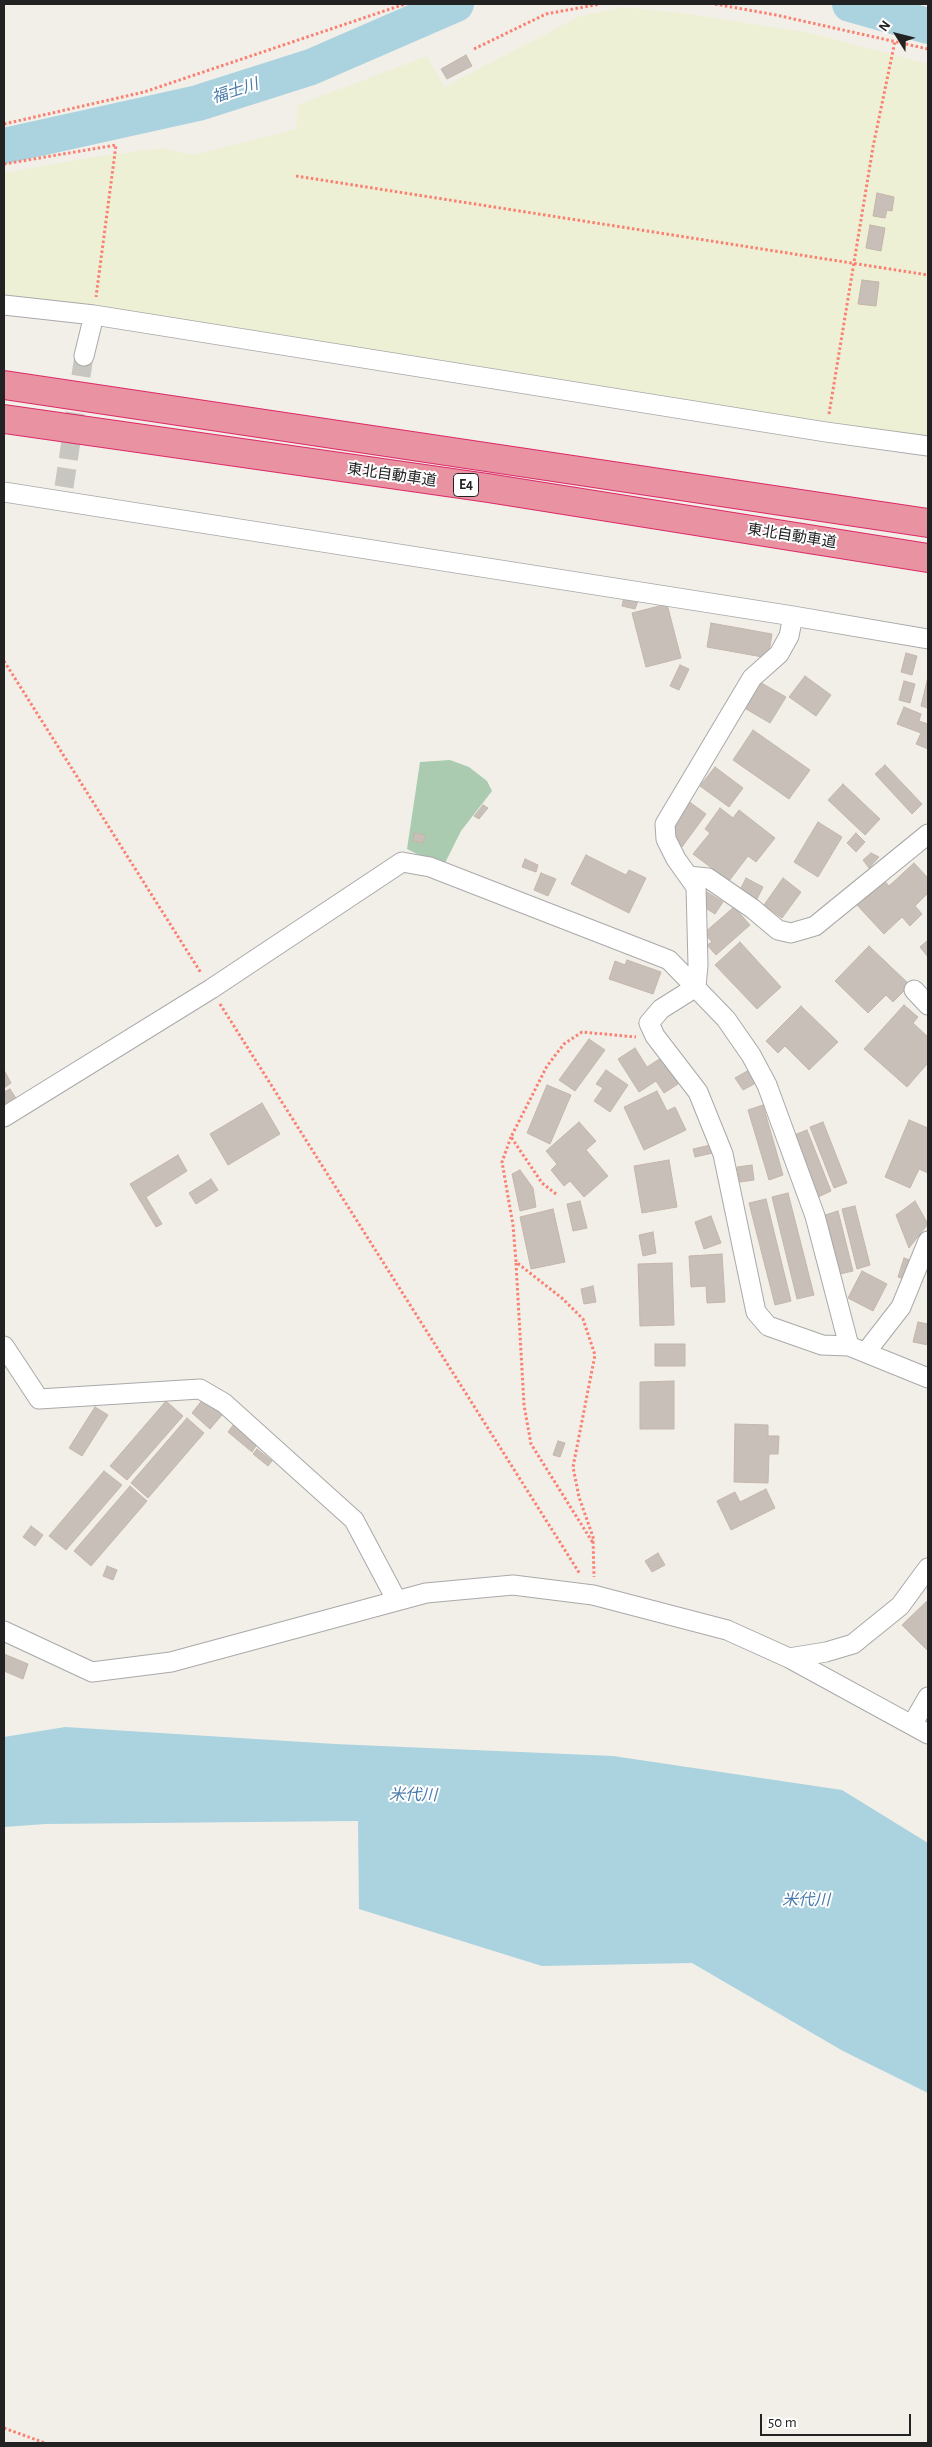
<!DOCTYPE html>
<html>
<head>
<meta charset="utf-8">
<style>
  body { margin:0 }
  #map { position:relative; width:932px; height:2447px; overflow:hidden; background:#f2efe9; font-family:"Alegreya Sans",sans-serif }
  canvas { display:block }
  .frame { position:absolute; inset:0; border:5px solid #222; pointer-events:none }
  .north { position:absolute; left:872px; top:10px; width:50px; height:50px; -webkit-text-stroke:4px #fff; paint-order:stroke; rotate:306deg; font-size:14px; font-weight:700; line-height:20px; text-align:center; color:#222 }
  .north::after { content:''; display:block; margin:auto; width:18px; height:22px; background:#222; clip-path:polygon(50% 0,100% 100%,50% 72%,0 100%) }
  .scale { position:absolute; left:760px; top:2414px; width:151px; height:22px; box-sizing:border-box; border:2px solid #222; border-top:0; padding-left:6px; font-size:15px; line-height:18px; white-space:nowrap; color:#222; -webkit-text-stroke:4px #fff; paint-order:stroke }
</style>
</head>
<body>
<div id="map">
<canvas width="932" height="2447"></canvas>
<div class="frame"></div>
<div class="north">N</div>
<div class="scale">50 m</div>
</div>
<script>
const ctx = document.querySelector('canvas').getContext('2d');
ctx.lineJoin = 'round';
function fillPath(path, color) {
  ctx.fillStyle = color;
  ctx.fill(path, 'evenodd');
}
function shape(rows) {
  const path = new Path2D();
  for (const r of rows) {
    path.moveTo(r[0], r[1]);
    for (let i = 2; i < r.length; i += 2) path.lineTo(r[i], r[i + 1]);
  }
  return path;
}
function trace(path, color, width, dash) {
  ctx.strokeStyle = color;
  ctx.lineWidth = width;
  ctx.lineCap = dash ? 'butt' : 'round';
  ctx.setLineDash(dash || []);
  ctx.stroke(path);
}
function label(font, color, halo, rows, align = 'center') {
  ctx.font = font + ' "Alegreya Sans","Noto Sans JP",sans-serif';
  ctx.lineWidth = 4;
  ctx.setLineDash([]);
  ctx.textBaseline = 'middle';
  ctx.strokeStyle = halo;
  ctx.fillStyle = color;
  for (const [text, x, y, turn = 0] of rows) {
    ctx.save();
    ctx.translate(x, y);
    ctx.rotate((+turn || 0) * Math.PI / 180);
    ctx.textAlign = isNaN(turn) ? turn : align;
    if (halo) ctx.strokeText(text, 0, 0);
    ctx.fillText(text, 0, 0);
    ctx.restore();
  }
}
fillPath(shape([
  [621,7,682,13,811,33,928,64,928,439,4,304,4,173,93,157,163,148,193,155,296,129,297,105,427,56,444,87,578,17]
]), '#eef0d5');
fillPath(shape([
  [450,760,469,767,487,781,492,791,461,831,443,867,407,849,420,762]
]), '#aacbaf');
fillPath(shape([
  [65,1727,335,1744,613,1756,842,1790,928,1843,928,2093,843,2051,692,1963,542,1966,359,1909,358,1821,46,1824,4,1827,4,1737]
]), '#aad3df');
trace(shape([
  [850,4,928,26],
  [4,146,198,103,311,67,456,4]
]), '#aad3df', 36);
const building = shape([
  [466,55,472,66,447,79,441,69,466,55],
  [877,193,894,197,892,211,887,210,885,218,873,216,877,193],
  [870,225,885,228,881,251,866,248,870,225],
  [862,280,879,282,876,306,858,304,862,280],
  [624,597,638,601,635,609,622,606,624,597],
  [667,604,681,658,646,667,632,613,667,604],
  [711,623,772,634,768,658,707,647,711,623],
  [906,653,917,656,912,675,901,672,906,653],
  [680,665,689,669,679,690,670,686,680,665],
  [805,676,831,695,816,716,789,697,805,676],
  [928,677,928,708,921,706,928,677],
  [756,680,786,697,770,723,741,706,756,680],
  [904,681,915,684,910,703,899,700,904,681],
  [904,707,921,714,919,721,928,724,928,749,916,744,921,733,897,724,904,707],
  [753,730,810,770,789,799,733,760,753,730],
  [885,765,922,804,912,814,875,774,885,765],
  [715,767,743,788,729,807,700,786,715,767],
  [843,784,880,819,865,835,828,800,843,784],
  [687,800,706,814,682,847,669,838,669,826,687,800],
  [483,805,488,808,479,819,474,816,483,805],
  [720,808,733,818,739,810,775,838,756,862,748,856,729,881,693,854,710,833,705,829,720,808],
  [818,822,842,837,818,877,794,862,818,822],
  [414,833,425,835,423,843,413,841,414,833],
  [856,833,865,842,856,852,847,843,856,833],
  [871,853,879,857,869,868,863,860,871,853],
  [586,855,626,875,629,870,646,878,629,913,571,884,586,855],
  [525,859,538,865,536,872,522,867,525,859],
  [914,863,928,878,928,893,915,906,922,914,910,926,902,917,884,934,856,904,883,879,889,886,914,863],
  [541,873,556,879,548,896,534,890,541,873],
  [746,878,763,887,755,903,738,894,746,878],
  [783,878,801,892,782,918,764,905,783,878],
  [707,892,723,902,715,914,699,904,707,892],
  [734,907,750,925,716,955,707,945,712,942,704,933,734,907],
  [928,940,928,957,920,947,928,940],
  [740,942,781,987,757,1009,715,965,740,942],
  [869,946,910,985,893,1002,886,995,868,1013,835,981,869,946],
  [627,960,661,972,653,994,609,979,615,961,625,965,627,960],
  [904,1005,918,1017,913,1023,928,1037,928,1063,907,1087,864,1049,904,1005],
  [801,1006,838,1042,809,1070,785,1046,778,1053,766,1041,801,1006],
  [589,1039,605,1050,575,1091,559,1080,589,1039],
  [635,1048,647,1067,661,1058,678,1084,664,1093,656,1081,639,1092,618,1059,635,1048],
  [4,1070,11,1083,4,1088,4,1070],
  [606,1070,628,1085,610,1112,594,1101,603,1088,596,1084,606,1070],
  [749,1070,756,1083,743,1090,735,1078,749,1070],
  [547,1085,571,1095,550,1144,527,1133,547,1085],
  [10,1089,19,1103,4,1112,4,1092,10,1089],
  [657,1091,667,1111,675,1107,686,1130,644,1150,624,1107,657,1091],
  [262,1103,280,1134,228,1165,210,1134,262,1103],
  [763,1105,783,1175,769,1180,748,1110,763,1105],
  [909,1120,928,1128,928,1173,919,1169,910,1188,885,1177,909,1120],
  [579,1122,596,1141,586,1150,608,1176,584,1197,570,1181,564,1186,551,1170,557,1164,546,1151,579,1122],
  [823,1122,847,1183,834,1188,810,1127,823,1122],
  [807,1130,831,1191,818,1197,794,1135,807,1130],
  [711,1145,713,1153,695,1157,693,1149,711,1145],
  [178,1155,187,1171,146,1197,162,1224,156,1227,130,1184,178,1155],
  [669,1160,677,1207,642,1213,634,1166,669,1160],
  [752,1165,754,1180,740,1182,737,1167,752,1165],
  [520,1170,533,1188,536,1207,520,1211,512,1174,520,1170],
  [211,1179,218,1190,196,1204,189,1193,211,1179],
  [788,1193,814,1295,797,1299,772,1197,788,1193],
  [766,1199,791,1301,775,1305,749,1203,766,1199],
  [580,1201,587,1228,573,1231,567,1204,580,1201],
  [915,1201,928,1224,909,1248,896,1215,915,1201],
  [855,1206,870,1265,857,1269,842,1209,855,1206],
  [553,1209,565,1262,531,1269,520,1217,553,1209],
  [838,1211,853,1271,840,1274,825,1215,838,1211],
  [711,1216,721,1243,704,1249,695,1222,711,1216],
  [653,1232,656,1253,643,1256,639,1235,653,1232],
  [722,1254,725,1302,707,1303,706,1286,691,1287,689,1256,722,1254],
  [904,1258,912,1261,907,1280,898,1277,904,1258],
  [672,1263,674,1325,640,1326,638,1264,672,1263],
  [862,1271,887,1284,873,1311,848,1298,862,1271],
  [593,1286,596,1302,584,1304,581,1289,593,1286],
  [918,1322,928,1324,928,1345,913,1342,918,1322],
  [655,1344,685,1344,685,1366,655,1366,655,1344],
  [674,1381,674,1429,640,1429,640,1382,674,1381],
  [203,1399,222,1415,210,1429,192,1413,203,1399],
  [166,1401,183,1416,127,1480,110,1466,166,1401],
  [95,1407,108,1415,82,1456,69,1448,95,1407],
  [187,1418,204,1433,148,1498,131,1483,187,1418],
  [234,1424,258,1443,252,1452,228,1432,234,1424],
  [735,1424,768,1425,768,1436,779,1436,778,1454,769,1454,768,1483,734,1482,735,1424],
  [558,1441,565,1443,560,1457,553,1455,558,1441],
  [257,1449,272,1461,268,1466,253,1454,257,1449],
  [104,1471,122,1485,66,1550,49,1536,104,1471],
  [130,1486,147,1501,91,1566,74,1551,130,1486],
  [766,1489,775,1508,731,1530,717,1501,735,1492,740,1502,766,1489],
  [31,1526,43,1535,35,1546,23,1537,31,1526],
  [658,1553,665,1565,652,1572,645,1561,658,1553],
  [107,1566,117,1570,113,1580,103,1576,107,1566],
  [928,1600,928,1649,927,1650,902,1625,928,1600],
  [4,1654,28,1664,23,1679,4,1671,4,1654]
]);
fillPath(building, '#c7bfb8');
trace(building, '#c4b6ab', 1);
trace(shape([
  [64,487,84,356]
]), '#c8c6c1', 19, [19, 9]);
const street = shape([
  [4,305,94,315,826,432,928,446],
  [84,356,94,315],
  [4,492,793,616,928,639],
  [793,616,789,636,779,654,752,678,665,824,666,839,676,859,696,887,698,965,696,987,661,1009,649,1023,655,1036,698,1092,723,1154,756,1312,768,1326,822,1345,849,1346,928,1378],
  [688,876,708,878,753,909,778,930,791,933,815,926,928,834],
  [914,990,928,1005],
  [4,1117,211,989,402,862,430,867,669,960,726,1019,751,1055,767,1085,815,1216,849,1346],
  [4,1346,39,1399,200,1389,224,1403,354,1520,397,1601],
  [866,1352,901,1307,928,1241],
  [4,1631,92,1672,171,1662,426,1593,513,1585,593,1595,727,1630,789,1658,928,1734],
  [789,1658,826,1652,853,1644,900,1606,928,1568],
  [912,1725,928,1697]
]);
const highway = shape([
  [4,385,928,523],
  [4,419,488,488,928,558]
]);
trace(street, '#a9a9a9', 21);
trace(highway, '#dc2a67', 30);
trace(shape([
  [715,4,776,15,928,49],
  [474,49,546,14,600,4],
  [4,124,144,92,405,4],
  [4,164,116,145,96,297],
  [296,176,928,275],
  [829,414,873,147,895,41],
  [4,661,201,973],
  [220,1004,580,1574],
  [511,1137,502,1162,513,1225,516,1262,563,1299,583,1319,595,1355,573,1467,579,1497,593,1537,594,1577],
  [556,1194,542,1183,511,1137,547,1066,564,1044,582,1032,636,1037],
  [516,1263,524,1405,531,1444,593,1543],
  [4,2428,45,2443]
]), '#fa8072', 3, [2.5, 2.5]);
trace(street, '#fff', 19);
trace(highway, '#e892a2', 28);
for (const [x, y, w] of [
  [466,485,25]
]) {
  const box = new Path2D();
  box.roundRect(x - w / 2, y - 11.5, w, 23, 4);
  ctx.fillStyle = '#fff';
  ctx.fill(box);
  trace(box, '#222', 1);
}
label('bold 14px', '#222', null, [
  ["E4",466,485]
]);
label('15px', '#222', '#fff', [
  ["東北自動車道",392,475,8],
  ["東北自動車道",792,536,9]
]);
label('italic 16px', '#4a7aab', '#fff', [
  ["福士川",235,91,-18],
  ["米代川",413,1795,1],
  ["米代川",806,1900]
]);
</script>
</body>
</html>
